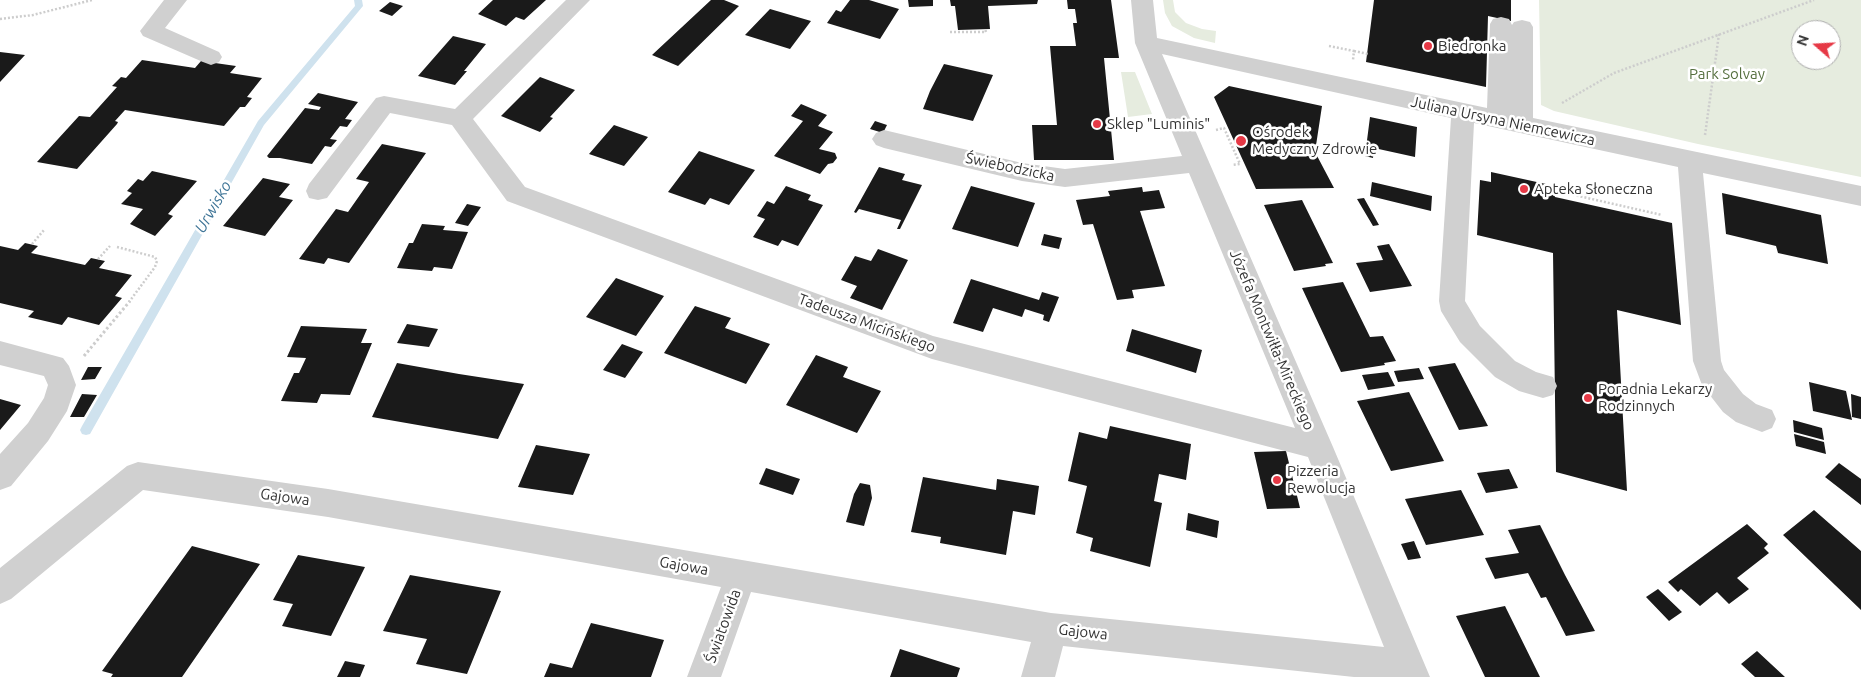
<!DOCTYPE html>
<html>
<head>
<meta charset="utf-8">
<style>
  body { margin:0 }
  #map { position:relative; width:1861px; height:677px; overflow:hidden; background:#fff; font-family:Ubuntu,sans-serif }
  canvas { display:block }
  .north { position:absolute; left:1791px; top:20px; width:50px; height:50px; box-sizing:border-box; background:#fff; border:1px solid #adadad; border-radius:50%; rotate:289deg; font-size:14px; font-weight:700; line-height:20px; text-align:center; color:#333 }
  .north::after { content:''; display:block; margin:auto; width:18px; height:22px; background:#e63946; clip-path:polygon(50% 0,100% 100%,50% 72%,0 100%) }
</style>
</head>
<body>
<div id="map">
<canvas width="1861" height="677"></canvas>
<div class="north">N</div>
</div>
<script>
const ctx = document.querySelector('canvas').getContext('2d');
ctx.lineJoin = 'round';
function fillPath(path, color) {
  ctx.fillStyle = color;
  ctx.fill(path, 'evenodd');
}
function shape(rows) {
  const path = new Path2D();
  for (const r of rows) {
    path.moveTo(r[0], r[1]);
    for (let i = 2; i < r.length; i += 2) path.lineTo(r[i], r[i + 1]);
  }
  return path;
}
function trace(path, color, width, dash) {
  ctx.strokeStyle = color;
  ctx.lineWidth = width;
  ctx.lineCap = dash ? 'butt' : 'round';
  ctx.setLineDash(dash || []);
  ctx.stroke(path);
}
function label(font, color, halo, rows, align = 'center') {
  ctx.font = font + ' Ubuntu,sans-serif';
  ctx.lineWidth = 5;
  ctx.setLineDash([]);
  ctx.textBaseline = 'middle';
  ctx.strokeStyle = halo;
  ctx.fillStyle = color;
  for (const [text, x, y, turn = 0] of rows) {
    ctx.save();
    ctx.translate(x, y);
    ctx.rotate((+turn || 0) * Math.PI / 180);
    ctx.textAlign = isNaN(turn) ? turn : align;
    if (halo) ctx.strokeText(text, 0, 0);
    ctx.fillText(text, 0, 0);
    ctx.restore();
  }
}
fillPath(shape([
  [1163,0,1173,0,1175,12,1186,23,1202,29,1216,31,1215,43,1194,38,1172,26,1165,13],
  [1539,0,1861,0,1861,177,1698,144,1554,111,1541,105],
  [1801,30,1831,30,1831,60,1801,60],
  [1121,72,1135,72,1152,114,1128,117]
]), '#e6ecdf');
fillPath(shape([
  [354,0,362,0,363,6,264,125,90,434,86,435,82,434,80,430,82,426,258,121,355,6,354,0]
]), '#cfe2ee');
fillPath(shape([
  [493,0,546,0,524,20,516,17,506,26,478,14],
  [711,0,724,0,739,6,678,66,652,55],
  [850,0,869,0,899,9,880,39,827,23,836,10,841,12],
  [908,0,933,0,933,6,909,7],
  [950,0,1038,0,1037,4,988,6,990,29,958,30,955,6,951,6],
  [1067,0,1111,0,1119,58,1104,58,1114,160,1034,160,1032,125,1057,125,1050,46,1076,46,1073,23,1077,23,1075,9,1068,9],
  [1374,0,1511,0,1511,21,1488,16,1486,87,1366,62],
  [390,2,403,6,392,16,379,11],
  [770,9,811,21,790,49,745,35],
  [453,36,486,44,464,71,467,71,455,85,418,76],
  [0,52,25,55,0,82],
  [142,60,195,68,201,61,236,66,230,73,262,78,247,97,252,98,245,107,240,107,224,126,125,110,115,121,118,122,117,124,77,169,37,162,79,116,90,117,117,87,112,86,121,77,126,78],
  [944,64,993,75,973,121,923,109,930,91],
  [540,77,575,90,550,117,553,118,540,132,501,116],
  [1229,86,1322,106,1315,152,1334,188,1256,189,1214,97],
  [318,93,358,102,345,119,352,120,347,127,340,126,330,139,337,140,331,147,325,146,312,164,280,158,269,158,267,156,305,108,319,110,321,107,308,104],
  [801,104,827,115,818,126,833,132,819,149,835,153,837,158,833,163,828,164,820,174,774,156,803,121,791,116],
  [1370,117,1417,127,1415,157,1374,148,1373,158,1365,156],
  [875,121,887,125,883,133,870,129],
  [614,125,648,137,624,166,589,154],
  [382,144,426,153,349,263,328,258,324,264,299,259,336,209,348,212,369,182,356,179],
  [699,151,755,170,729,205,710,198,705,205,668,192],
  [879,167,905,174,902,180,922,185,900,229,897,229,901,220,859,209,856,213,854,212],
  [152,171,197,181,168,214,173,216,155,236,130,224,143,209,121,204,132,193,127,191,138,179,143,181],
  [1491,172,1555,186,1555,197,1672,223,1681,325,1617,310,1627,491,1556,472,1553,253,1477,235,1480,180,1491,182],
  [263,178,290,184,279,197,293,200,265,236,223,226],
  [1372,182,1432,196,1431,211,1370,196],
  [786,186,811,195,808,200,823,205,798,246,782,240,778,246,753,237,765,219,757,216,767,201,774,204],
  [971,186,1035,203,1018,247,952,229],
  [1142,187,1143,192,1159,190,1165,208,1140,211,1165,286,1132,290,1134,298,1117,300,1093,224,1083,225,1076,200,1110,196,1108,191],
  [1722,193,1821,215,1828,264,1778,253,1776,246,1726,234],
  [1364,198,1379,225,1373,226,1357,199],
  [1302,200,1333,263,1325,264,1326,266,1294,271,1264,205],
  [467,204,481,207,468,226,455,223],
  [422,224,445,226,443,230,468,232,452,269,434,267,432,271,397,268,409,243,413,243],
  [1044,234,1062,238,1059,249,1041,245],
  [25,243,38,246,31,253,85,265,91,258,105,261,99,268,132,275,115,296,122,298,99,325,68,317,62,325,28,317,34,311,0,303,0,246,18,250],
  [1389,244,1412,286,1370,292,1356,263,1383,260,1377,246],
  [878,249,908,260,882,310,850,298,857,286,841,280,855,256,871,261],
  [616,278,664,296,636,336,586,317],
  [971,279,1039,300,1042,292,1059,297,1049,322,1043,320,1044,315,1025,309,1022,317,993,308,983,332,953,323],
  [1343,282,1370,337,1383,336,1396,361,1384,363,1385,365,1341,372,1302,288],
  [695,306,731,318,725,328,770,344,746,384,664,353],
  [407,324,438,329,429,347,397,343],
  [301,326,367,329,361,343,372,343,350,395,321,394,317,403,281,401,294,373,299,373,306,358,287,357],
  [1132,329,1202,350,1196,373,1126,351],
  [622,344,643,352,625,378,603,370],
  [816,355,848,367,843,377,881,391,857,433,786,405],
  [397,363,459,374,524,384,498,439,372,417],
  [1455,363,1488,426,1459,430,1428,367],
  [88,367,102,367,95,379,81,380],
  [1419,368,1424,379,1398,382,1394,371],
  [1388,372,1395,386,1368,390,1362,375],
  [1809,382,1846,391,1852,420,1813,411],
  [1409,392,1444,461,1391,471,1357,401],
  [82,394,97,395,84,417,70,417],
  [1851,394,1861,397,1861,419,1852,417],
  [0,399,21,405,0,430],
  [1793,420,1822,428,1824,440,1794,432],
  [1110,426,1191,444,1186,480,1159,474,1154,501,1162,503,1150,567,1090,551,1093,538,1076,533,1087,486,1068,481,1079,432,1107,439],
  [1794,434,1824,442,1826,454,1796,446],
  [536,445,590,454,573,495,518,487],
  [1286,451,1300,508,1267,509,1254,452],
  [1839,463,1861,479,1861,505,1825,477],
  [766,468,800,479,793,495,759,484],
  [1509,469,1518,488,1486,493,1477,473],
  [923,477,996,490,997,479,1039,486,1035,515,1013,511,1006,555,940,543,941,537,911,532],
  [860,483,870,485,872,498,864,526,846,522,854,494],
  [1461,490,1484,535,1426,545,1405,499],
  [1814,510,1861,551,1861,610,1783,535],
  [1188,513,1219,521,1217,538,1186,530],
  [1747,524,1768,544,1764,548,1769,553,1737,578,1749,589,1729,604,1717,592,1700,606,1681,589,1678,592,1668,582],
  [1540,525,1565,575,1595,631,1566,636,1546,597,1541,598,1528,573,1495,579,1485,558,1519,553,1508,530],
  [1414,541,1421,558,1408,560,1401,544],
  [192,546,260,564,182,677,111,677,113,674,102,671],
  [298,555,365,567,331,636,282,626,293,604,273,600],
  [410,575,501,591,467,674,416,664,427,639,383,631],
  [1658,589,1682,612,1669,621,1646,597],
  [1505,606,1540,677,1485,677,1456,616],
  [591,623,664,640,651,677,544,677,550,663,572,668],
  [900,649,960,668,957,677,890,677],
  [1757,651,1785,677,1755,677,1741,664],
  [345,661,365,665,360,677,337,677]
]), '#1a1a1a');
trace(shape([
  [0,19,33,15,92,0],
  [950,32,986,32,985,29],
  [1329,46,1354,51,1353,60],
  [1354,51,1368,54],
  [1562,103,1614,73,1814,0],
  [1216,130,1224,128,1240,164,1232,165],
  [1705,135,1719,34],
  [1561,192,1662,215],
  [32,244,44,230],
  [117,247,155,257,157,261,155,267,129,302],
  [98,259,110,246]
]), '#cdcdcd', 2.5, [2, 2]);
trace(shape([
  [84,356,130,301]
]), '#cdcdcd', 3, [2.5, 2.5]);
fillPath(shape([
  [164,0,187,0,165,28,219,52,222,57,219,62,211,65,203,62,143,36,140,31,164,0],
  [566,0,590,0,473,119,525,187,933,336,1295,428,1189,173,1065,187,1022,181,884,148,876,145,872,139,876,133,884,130,1022,163,1065,169,1182,156,1135,43,1131,0,1153,0,1157,38,1487,108,1490,24,1493,19,1501,17,1509,19,1512,25,1514,22,1522,20,1530,22,1533,27,1533,118,1861,186,1861,206,1703,173,1721,361,1724,370,1743,394,1756,404,1772,410,1776,419,1772,428,1762,432,1736,422,1723,412,1702,385,1693,361,1678,167,1474,123,1465,301,1480,326,1515,361,1536,372,1553,377,1557,386,1553,395,1543,398,1519,391,1495,377,1460,342,1441,311,1439,301,1451,118,1162,54,1333,447,1430,677,1354,677,1063,646,1055,677,1021,677,1031,642,751,592,721,677,687,677,721,587,328,517,143,490,11,599,0,604,0,568,127,466,138,462,328,489,1051,613,1384,647,1308,457,932,359,507,201,452,125,390,113,327,198,318,200,309,198,306,191,309,184,376,98,384,96,455,109,566,0],
  [0,341,63,358,69,366,76,385,67,411,48,441,11,486,0,490,0,454,28,423,44,398,48,385,44,376,0,365,0,341]
]), '#d0d0d0');
for (const [x, y, r, color] of [
  [1428,46,5,"#e63946"],
  [1097,124,5,"#e63946"],
  [1241,141,6,"#e63946"],
  [1524,189,5,"#e63946"],
  [1588,398,5,"#e63946"],
  [1277,480,5,"#e63946"]
]) {
  const dot = new Path2D();
  dot.arc(x, y, r, 0, 2 * Math.PI);
  ctx.fillStyle = color;
  ctx.fill(dot);
  trace(dot, '#fff', 2);
}
label('15px', '#333', '#fff', [
  ["Biedronka",1438,46],
  ["Sklep \"Luminis\"",1107,124],
  ["Ośrodek",1252,132],
  ["Medyczny Zdrowie",1252,149],
  ["Apteka Słoneczna",1534,189],
  ["Poradnia Lekarzy",1598,389],
  ["Rodzinnych",1598,406],
  ["Pizzeria",1287,471],
  ["Rewolucja",1287,488]
], 'left');
label('15px', '#56703f', '#fff', [
  ["Park Solvay",1727,74]
]);
label('15px', '#333', '#fff', [
  ["Juliana Ursyna Niemcewicza",1503,121,12],
  ["Świebodzicka",1010,167,12],
  ["Tadeusza Micińskiego",867,323,20],
  ["Józefa Montwiłła-Mireckiego",1272,340,67],
  ["Gajowa",285,497,8],
  ["Gajowa",684,566,10],
  ["Światowida",723,626,-70],
  ["Gajowa",1083,632,6]
]);
label('italic 16px', '#3f7597', '#fff', [
  ["Urwisko",213,207,-60]
]);
</script>
</body>
</html>
